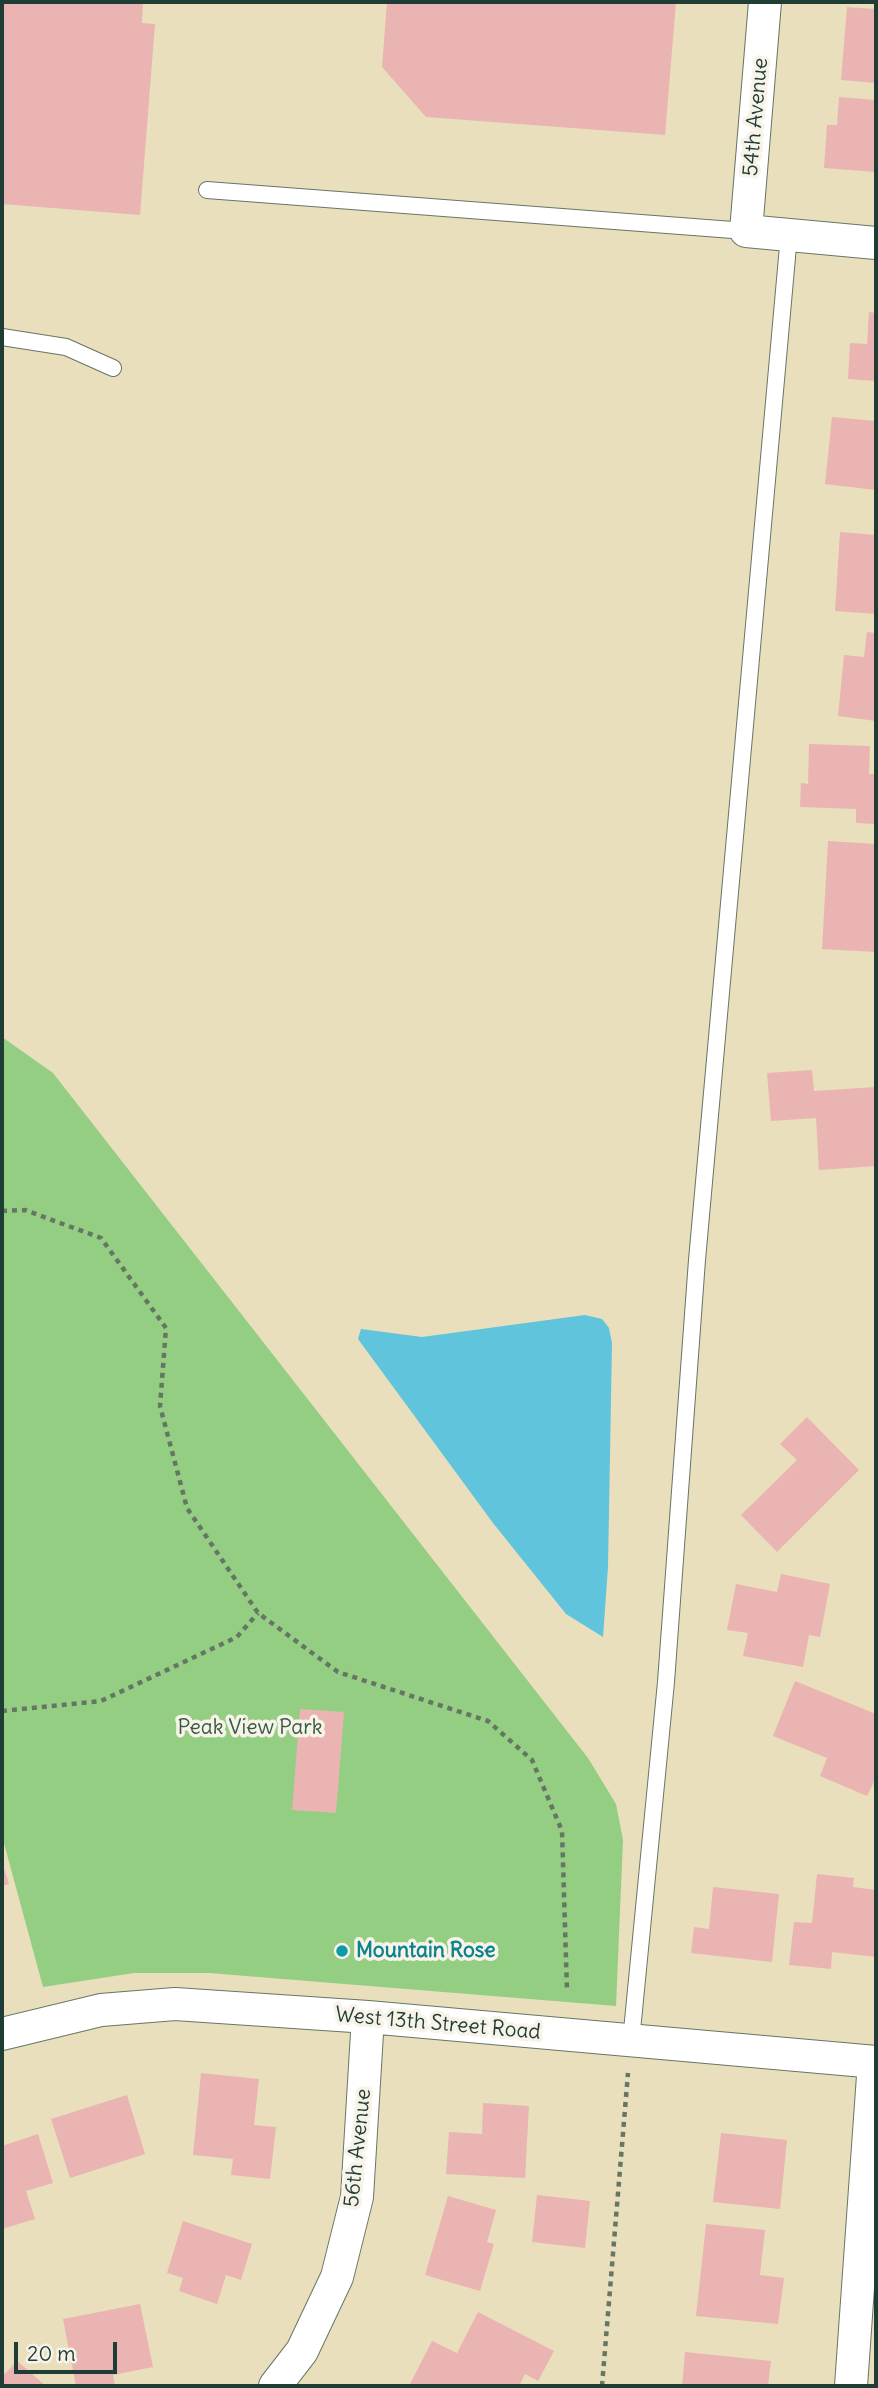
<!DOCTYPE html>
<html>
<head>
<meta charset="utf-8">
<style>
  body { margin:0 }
  #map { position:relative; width:878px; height:2388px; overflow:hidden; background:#e9dfbc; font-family:Delius,sans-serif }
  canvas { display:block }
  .frame { position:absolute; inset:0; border:4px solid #1f3d34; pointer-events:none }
  .scale { position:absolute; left:14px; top:2342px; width:103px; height:32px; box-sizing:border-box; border:4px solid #1f3d34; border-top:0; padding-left:9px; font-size:21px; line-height:24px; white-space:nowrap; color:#1f3d34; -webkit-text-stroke:5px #f7f3e8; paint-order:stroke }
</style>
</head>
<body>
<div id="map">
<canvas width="878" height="2388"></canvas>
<div class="frame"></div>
<div class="scale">20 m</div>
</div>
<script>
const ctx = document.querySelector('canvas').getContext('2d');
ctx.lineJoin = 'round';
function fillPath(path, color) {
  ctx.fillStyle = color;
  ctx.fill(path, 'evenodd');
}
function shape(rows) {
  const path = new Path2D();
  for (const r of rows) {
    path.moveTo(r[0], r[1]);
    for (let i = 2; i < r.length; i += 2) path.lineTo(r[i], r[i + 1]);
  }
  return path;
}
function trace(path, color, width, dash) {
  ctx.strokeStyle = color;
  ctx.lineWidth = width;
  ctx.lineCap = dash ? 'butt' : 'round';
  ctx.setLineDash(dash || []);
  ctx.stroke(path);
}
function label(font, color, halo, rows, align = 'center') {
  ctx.font = font + ' Delius,sans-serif';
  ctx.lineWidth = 7;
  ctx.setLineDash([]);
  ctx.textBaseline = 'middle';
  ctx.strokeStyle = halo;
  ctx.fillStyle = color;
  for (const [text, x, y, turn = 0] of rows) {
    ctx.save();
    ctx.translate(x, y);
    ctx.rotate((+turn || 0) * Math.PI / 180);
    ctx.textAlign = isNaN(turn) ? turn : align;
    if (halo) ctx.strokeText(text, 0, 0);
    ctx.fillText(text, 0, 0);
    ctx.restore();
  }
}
fillPath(shape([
  [2,1037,53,1073,588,1758,616,1804,623,1840,616,2006,209,1973,134,1973,43,1987,2,1836]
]), '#94ce82');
fillPath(shape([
  [585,1315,602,1319,609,1328,612,1343,608,1567,603,1637,566,1614,493,1523,358,1339,361,1329,422,1337]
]), '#5fc4dc');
fillPath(shape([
  [2,2,143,2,142,23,155,24,140,215,2,204],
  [387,2,676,2,665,135,426,117,382,67],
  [847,7,876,9,876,83,841,80],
  [839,97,876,100,876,172,824,168,827,125,837,125],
  [869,312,876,313,876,381,848,379,850,343,867,344],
  [832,417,876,421,876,490,825,484],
  [840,532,876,535,876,614,835,611],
  [867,632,876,633,876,721,838,716,844,655,864,657],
  [809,744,870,746,869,774,876,774,876,824,856,823,856,809,800,807,801,783,808,784],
  [828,841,876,844,876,952,822,949],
  [812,1070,814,1091,876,1087,876,1166,819,1170,816,1118,771,1121,767,1073],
  [807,1417,859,1470,777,1552,741,1515,797,1460,780,1444],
  [781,1574,830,1584,820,1637,809,1635,803,1667,743,1656,748,1633,727,1630,736,1584,777,1592],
  [795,1681,876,1714,876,1778,867,1796,820,1776,827,1758,773,1736],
  [300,1709,344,1712,336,1813,292,1810],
  [2,1862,9,1884,2,1886],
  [817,1874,854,1878,853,1887,876,1890,876,1957,832,1952,831,1969,789,1965,794,1922,812,1923],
  [713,1887,779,1894,772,1962,691,1953,694,1927,709,1929],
  [201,2073,259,2079,254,2125,276,2127,270,2179,231,2175,233,2159,193,2155],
  [127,2095,145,2154,70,2178,51,2119],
  [483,2103,529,2106,525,2178,446,2174,449,2132,482,2134],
  [721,2133,787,2140,780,2209,713,2202],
  [38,2134,53,2183,26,2191,35,2219,2,2229,2,2146],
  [537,2195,590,2201,585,2248,532,2242],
  [448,2196,496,2210,487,2242,494,2244,480,2291,425,2275],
  [183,2221,252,2244,241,2280,226,2275,217,2304,179,2291,183,2278,167,2273],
  [706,2224,765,2230,760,2275,784,2278,778,2324,696,2316],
  [140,2304,153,2367,113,2375,115,2386,76,2386,63,2319],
  [478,2312,554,2351,538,2381,525,2374,519,2386,409,2386,432,2341,457,2353],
  [685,2352,771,2361,768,2386,682,2386],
  [17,2361,46,2386,2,2386,2,2371,5,2374]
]), '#eab4b2');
const lane = shape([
  [207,190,746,231],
  [2,337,66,347,113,368],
  [631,2041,666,1682,697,1260,789,235]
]);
const street = shape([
  [765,2,746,231,876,243],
  [2,2034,101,2010,175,2004,368,2017,876,2062],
  [275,2386,302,2351,337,2277,357,2197,368,2017],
  [851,2386,874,2062]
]);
trace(lane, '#667664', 18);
trace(street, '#667664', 34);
trace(shape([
  [2,1211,25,1210,101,1238,166,1328,160,1406,187,1508,258,1613,338,1672,488,1721,532,1760,562,1831,567,1990],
  [2,1711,101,1701,237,1637,258,1613],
  [602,2386,628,2073]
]), '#667664', 4.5, [5, 5]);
trace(lane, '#fff', 16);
trace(street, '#fff', 32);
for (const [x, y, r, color] of [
  [342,1951,7,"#0f9aa8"]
]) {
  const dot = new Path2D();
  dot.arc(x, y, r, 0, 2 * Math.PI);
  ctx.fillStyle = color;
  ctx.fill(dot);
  trace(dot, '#f7f3e8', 2.5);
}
label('21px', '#1f3d34', '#f7f3e8', [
  ["54th Avenue",756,117,-85],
  ["West 13th Street Road",438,2024,5],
  ["56th Avenue",358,2148,-84]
]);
label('21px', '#365a44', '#f7f3e8', [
  ["Peak View Park",250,1728]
]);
label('bold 21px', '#0d838f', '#f7f3e8', [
  ["Mountain Rose",356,1951]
], 'left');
</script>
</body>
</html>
